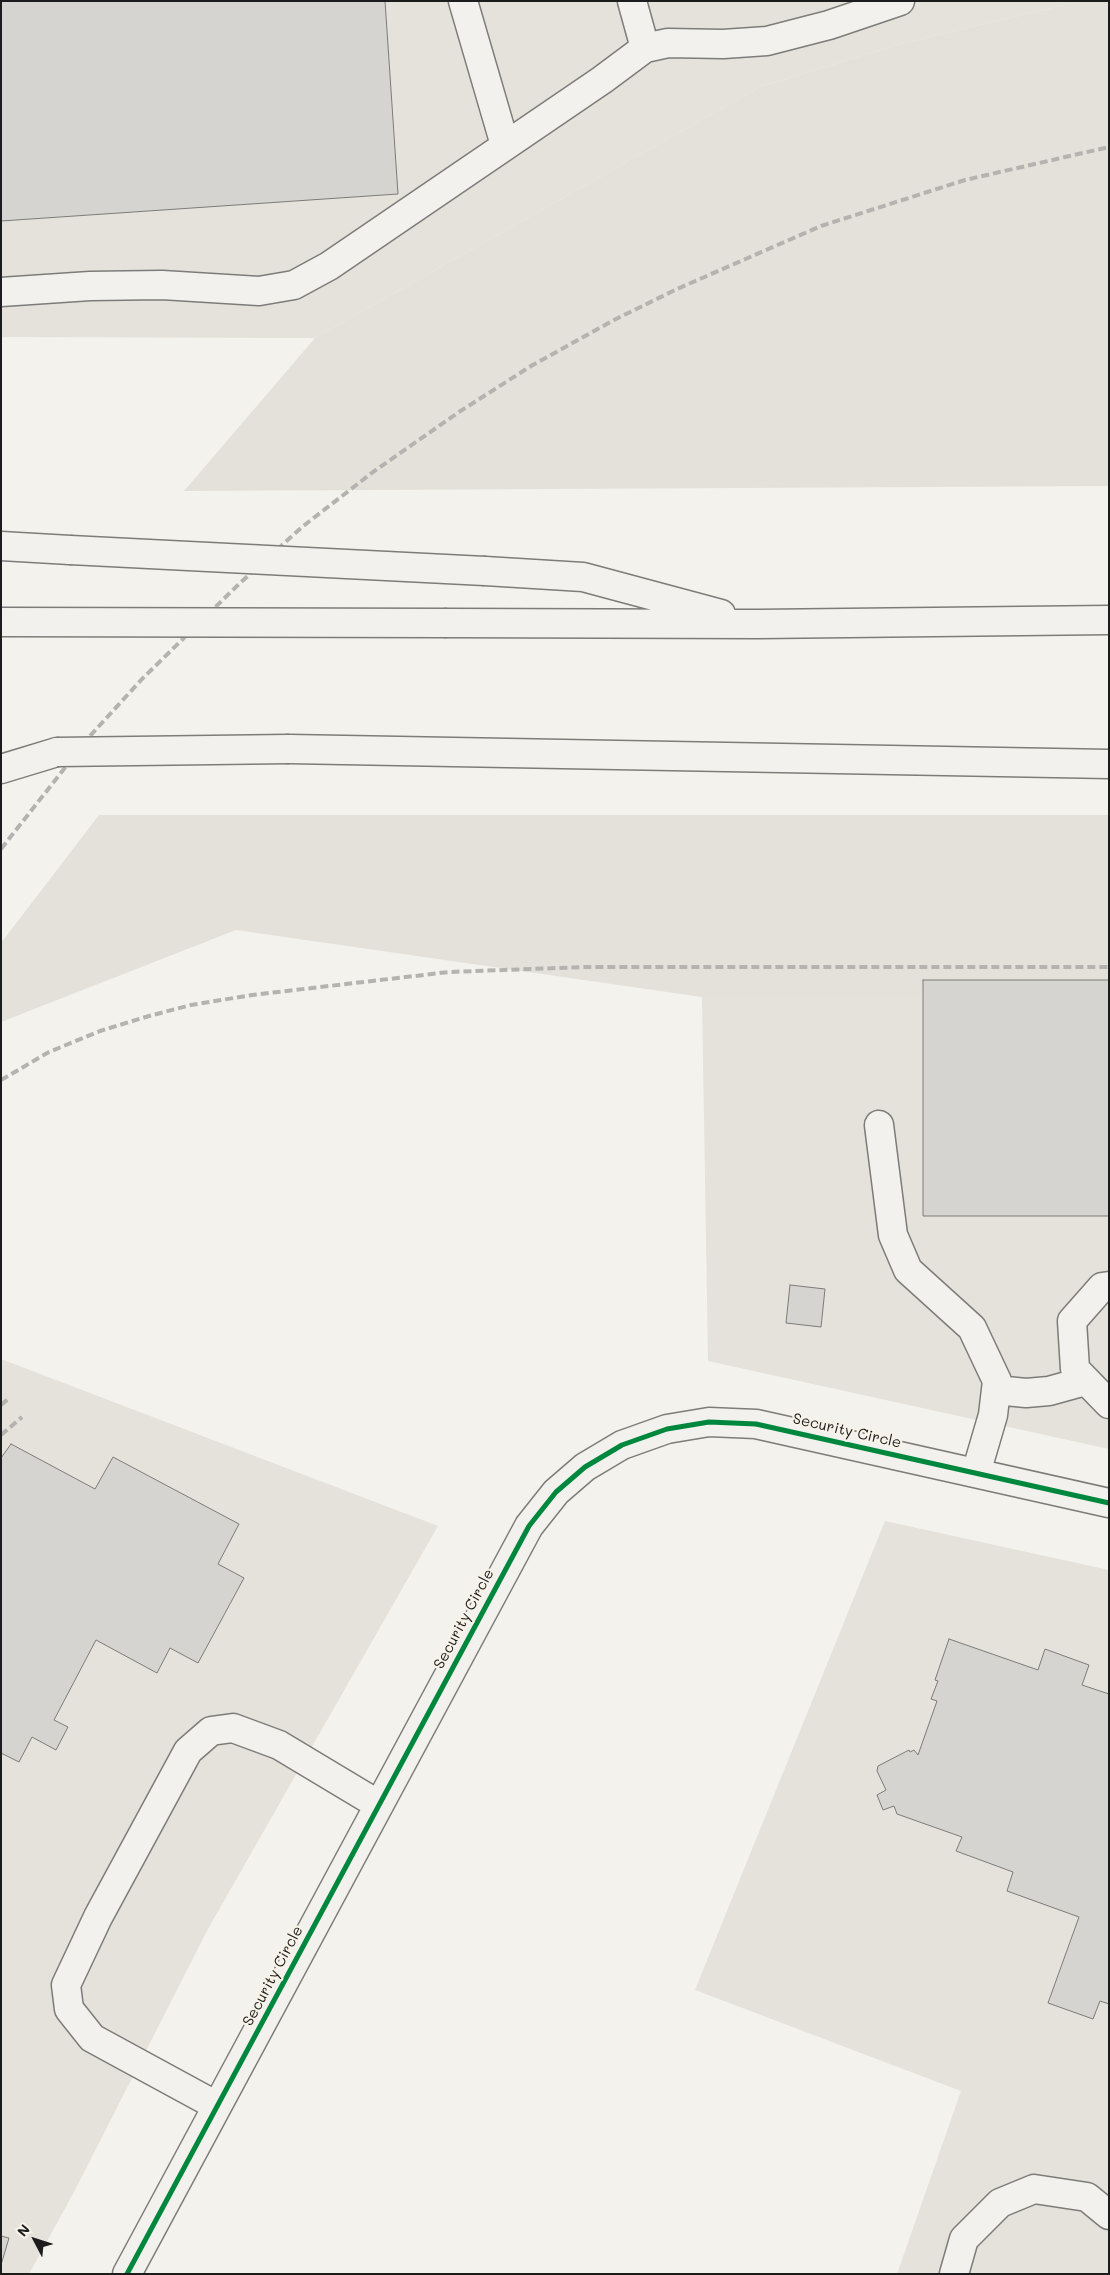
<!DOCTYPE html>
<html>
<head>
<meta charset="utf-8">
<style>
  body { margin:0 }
  #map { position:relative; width:1110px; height:2275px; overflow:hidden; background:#f4f2ec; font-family:Mali,sans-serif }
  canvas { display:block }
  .frame { position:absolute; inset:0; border:2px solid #1c1c1c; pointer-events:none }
  .north { position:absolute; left:10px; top:2215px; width:50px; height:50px; -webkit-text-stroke:4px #f7f3e8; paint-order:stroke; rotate:310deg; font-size:14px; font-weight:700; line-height:20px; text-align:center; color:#1c1c1c }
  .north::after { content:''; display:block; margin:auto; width:18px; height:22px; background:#1c1c1c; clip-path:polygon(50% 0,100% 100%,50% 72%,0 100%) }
</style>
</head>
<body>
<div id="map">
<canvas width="1110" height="2275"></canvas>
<div class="frame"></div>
<div class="north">N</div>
</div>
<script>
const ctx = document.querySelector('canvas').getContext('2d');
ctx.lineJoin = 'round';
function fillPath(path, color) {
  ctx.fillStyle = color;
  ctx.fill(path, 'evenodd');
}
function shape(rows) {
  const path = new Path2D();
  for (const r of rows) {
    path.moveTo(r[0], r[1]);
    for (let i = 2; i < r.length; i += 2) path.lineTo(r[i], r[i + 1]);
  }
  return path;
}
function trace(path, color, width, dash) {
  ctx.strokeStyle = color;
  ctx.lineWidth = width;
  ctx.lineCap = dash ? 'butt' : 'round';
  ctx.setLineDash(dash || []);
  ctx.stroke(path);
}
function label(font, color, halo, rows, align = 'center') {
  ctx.font = font + ' Mali,sans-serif';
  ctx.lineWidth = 4.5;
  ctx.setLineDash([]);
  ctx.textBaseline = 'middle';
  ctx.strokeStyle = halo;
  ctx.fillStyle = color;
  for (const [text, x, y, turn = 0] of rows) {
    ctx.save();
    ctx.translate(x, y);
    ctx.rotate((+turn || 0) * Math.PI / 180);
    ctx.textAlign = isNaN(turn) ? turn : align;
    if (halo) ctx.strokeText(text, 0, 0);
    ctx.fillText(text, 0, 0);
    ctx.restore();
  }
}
fillPath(shape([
  [1,1,1081,1,901,44,760,87,315,338,1,337],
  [930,978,1109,984,1109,1449,708,1361,702,997],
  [1,1359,438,1526,209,1927,74,2192,29,2274,1,2274],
  [885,1521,1109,1570,1109,2274,897,2274,961,2091,695,1990]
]), '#e4e2da');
fillPath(shape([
  [1081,1,1109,1,1109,486,184,491,315,338,760,87,901,44],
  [99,815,1109,815,1109,995,702,997,236,930,1,1022,1,943]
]), '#e4e1da');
const building = shape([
  [1,1,385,1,398,194,1,221,1,1],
  [923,980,1109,980,1109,1216,923,1216,923,980],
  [790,1285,825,1289,821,1327,786,1323,790,1285],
  [11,1444,95,1489,113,1457,239,1524,218,1564,244,1578,198,1663,170,1648,157,1673,96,1640,54,1720,68,1727,56,1750,32,1737,19,1762,1,1753,1,1458,11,1444],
  [949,1639,1038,1670,1045,1649,1089,1665,1082,1685,1109,1694,1109,2004,1100,2001,1093,2019,1048,2003,1079,1917,1007,1891,1013,1872,956,1851,962,1837,897,1814,894,1806,883,1810,877,1795,886,1790,877,1771,878,1766,909,1750,910,1752,914,1750,918,1755,937,1701,931,1699,938,1681,935,1680,949,1639],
  [1,2236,9,2238,1,2265,1,2236]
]);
fillPath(building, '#d5d4d0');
trace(building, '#7d7c7a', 1);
const minor = shape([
  [463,1,505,145],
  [632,1,645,48],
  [1,292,90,286,162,285,259,291,294,285,329,266,602,80,645,48,668,43,723,44,767,41,829,25,900,1],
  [879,1125,893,1235,908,1270,972,1328,997,1381,993,1415,976,1473],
  [1109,1286,1102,1287,1072,1321,1075,1369,1109,1404],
  [996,1390,1026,1393,1049,1391,1085,1381],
  [217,2106,92,2038,69,2009,66,1985,98,1917,188,1751,211,1731,233,1728,279,1745,379,1805],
  [127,2274,529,1526,556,1492,585,1467,622,1445,667,1429,709,1422,756,1424,1109,1503],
  [954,2274,964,2239,1000,2203,1034,2189,1087,2197,1109,2215]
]);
const highway = shape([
  [1,546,70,550],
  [485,571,583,577,721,614],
  [447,623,759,624,1109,620],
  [289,749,1109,764],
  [1,769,57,752]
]);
trace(minor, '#7d7c7a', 31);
trace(highway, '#7d7c7a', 31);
trace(minor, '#f2f1ed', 28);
trace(highway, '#f2f1ed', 28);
trace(shape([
  [1,849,90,736,142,679,239,584,302,527,373,472,459,412,531,366,614,320,677,289,821,226,965,180,1109,147],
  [1,1080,49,1052,100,1031,149,1016,191,1005,252,995,449,972,586,967,1109,967],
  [1,1405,8,1399],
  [1,1435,22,1417]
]), '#b4b3b0', 4, [8, 4]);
const highwayBridge = shape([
  [70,550,485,571],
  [1,622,447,623],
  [57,752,289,749]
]);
trace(highwayBridge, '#7d7c7a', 31, []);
trace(highwayBridge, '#f2f1ed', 28);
trace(shape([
  [127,2274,529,1526,556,1492,585,1467,622,1445,667,1429,709,1422,756,1424,1109,1503]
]), '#00873e', 5);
label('15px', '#1c1c1c', '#f7f3e8', [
  ["Security Circle",847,1431,13],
  ["Security Circle",464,1619,-62],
  ["Security Circle",273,1976,-62]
]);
</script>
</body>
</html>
